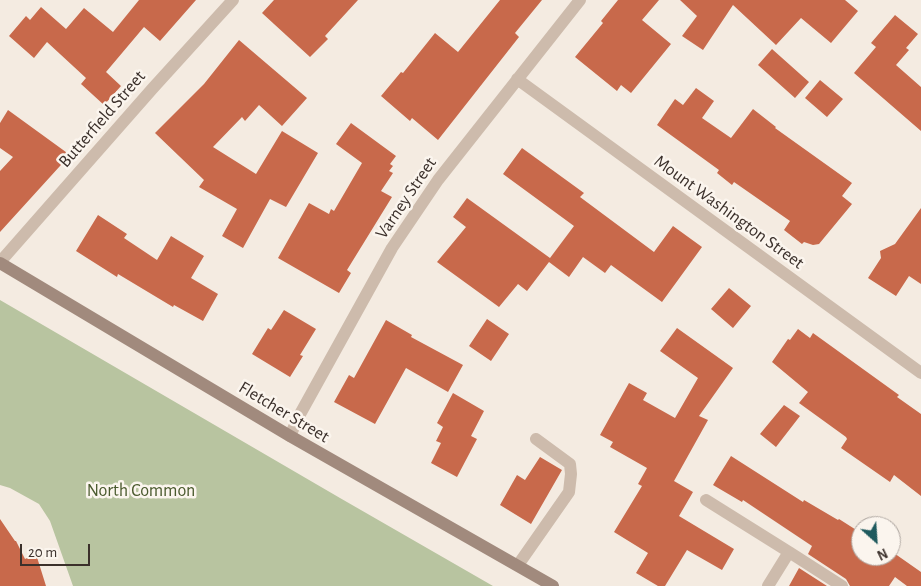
<!DOCTYPE html>
<html>
<head>
<meta charset="utf-8">
<style>
  body { margin:0 }
  #map { position:relative; width:921px; height:586px; overflow:hidden; background:#f4ebe1; font-family:"Alegreya Sans",sans-serif }
  canvas { display:block }
  .north { position:absolute; left:851px; top:516px; width:50px; height:50px; box-sizing:border-box; background:#fbf5ee; border:1px solid #aea6a0; border-radius:50%; rotate:154deg; font-size:14px; font-weight:700; line-height:20px; text-align:center; color:#3b302b }
  .north::after { content:''; display:block; margin:auto; width:18px; height:22px; background:#1f5a5e; clip-path:polygon(50% 0,100% 100%,50% 72%,0 100%) }
  .scale { position:absolute; left:20px; top:544px; width:70px; height:22px; box-sizing:border-box; border:2px solid #3b302b; border-top:0; padding-left:6px; font-size:15px; line-height:18px; white-space:nowrap; color:#3b302b; -webkit-text-stroke:4px #fbf5ee; paint-order:stroke }
</style>
</head>
<body>
<div id="map">
<canvas width="921" height="586"></canvas>
<div class="north">N</div>
<div class="scale">20 m</div>
</div>
<script>
const ctx = document.querySelector('canvas').getContext('2d');
ctx.lineJoin = 'round';
function fillPath(path, color) {
  ctx.fillStyle = color;
  ctx.fill(path, 'evenodd');
}
function shape(rows) {
  const path = new Path2D();
  for (const r of rows) {
    path.moveTo(r[0], r[1]);
    for (let i = 2; i < r.length; i += 2) path.lineTo(r[i], r[i + 1]);
  }
  return path;
}
function trace(path, color, width, dash) {
  ctx.strokeStyle = color;
  ctx.lineWidth = width;
  ctx.lineCap = dash ? 'butt' : 'round';
  ctx.setLineDash(dash || []);
  ctx.stroke(path);
}
function label(font, color, halo, rows, align = 'center') {
  ctx.font = font + ' "Alegreya Sans",sans-serif';
  ctx.lineWidth = 5;
  ctx.setLineDash([]);
  ctx.textBaseline = 'middle';
  ctx.strokeStyle = halo;
  ctx.fillStyle = color;
  for (const [text, x, y, turn = 0] of rows) {
    ctx.save();
    ctx.translate(x, y);
    ctx.rotate((+turn || 0) * Math.PI / 180);
    ctx.textAlign = isNaN(turn) ? turn : align;
    if (halo) ctx.strokeText(text, 0, 0);
    ctx.fillText(text, 0, 0);
    ctx.restore();
  }
}
fillPath(shape([
  [0,300,340,498,493,586,73,586,50,521,39,504,10,488,0,485]
]), '#b8c4a0');
fillPath(shape([
  [139,0,196,0,160,41,144,27,106,72,121,86,104,105,81,84,86,78,47,42,34,58,9,36,26,16,30,20,41,7,66,29,84,8,113,32],
  [274,0,358,0,325,36,328,39,310,57,262,13],
  [500,0,542,0,515,33,519,37,438,140,412,118,410,121,381,96,401,72,403,73,435,33,458,52],
  [618,0,659,0,642,20,671,44,631,93,621,85,617,91,575,57,603,23,601,21],
  [680,0,845,0,858,11,831,43,801,18,776,45,733,5,703,50,682,36,697,16],
  [895,15,918,34,906,48,909,50,896,65,921,87,921,131,854,73,876,47,871,43],
  [239,40,307,98,282,126,259,105,245,121,242,117,213,147,256,174,282,131,318,153,286,207,270,199,243,248,222,236,237,209,199,187,204,180,155,133,204,84],
  [772,49,809,82,795,98,758,65],
  [820,80,843,99,827,117,805,98],
  [696,88,714,101,702,118,731,138,753,109,776,127,775,128,852,183,842,196,852,204,819,244,813,245,804,242,802,244,784,230,790,221,734,182,732,185,717,173,719,170,657,125,675,99,683,105],
  [8,110,70,155,0,232,0,171,13,157,0,148,0,123],
  [351,123,396,156,390,164,393,166,389,171,393,173,381,191,392,197,347,270,351,273,339,293,278,258,309,203,329,214,331,209,334,211,362,163,336,144],
  [522,148,584,193,580,197,654,252,673,226,702,247,662,302,611,265,605,273,583,257,569,277,549,262,527,291,518,284,499,307,437,262,466,227,453,217,467,198,550,258,574,226,503,174],
  [921,208,921,284,909,276,896,296,868,278,881,258,880,251,895,244],
  [98,215,127,234,124,238,157,260,171,236,204,256,191,278,218,294,203,321,174,305,173,307,118,274,117,277,76,251],
  [729,288,751,306,733,328,711,309],
  [284,310,316,329,300,355,303,356,290,377,252,354,268,328,271,330],
  [487,319,509,334,491,361,469,346],
  [386,320,412,335,411,337,463,365,448,392,406,368,375,424,334,402,349,375,354,378],
  [677,328,733,368,699,416,708,420,674,481,693,492,679,516,734,549,722,570,687,550,665,586,658,586,636,573,648,553,614,532,642,486,638,484,647,468,610,447,613,442,600,435,629,383,647,393,643,400,675,418,698,378,660,351],
  [798,329,810,338,813,333,899,395,897,397,921,414,921,496,894,475,890,482,841,448,847,439,846,437,799,403,808,392,772,362,788,339,790,340],
  [453,393,484,411,471,436,477,439,457,477,431,463,441,443,436,441,443,427,437,423],
  [784,405,800,416,776,447,760,434],
  [731,456,803,502,804,500,838,520,839,519,861,533,861,556,891,556,891,551,921,572,921,586,907,586,895,577,889,586,850,586,846,579,808,554,812,546,743,500,742,502,713,485],
  [540,457,562,470,531,524,500,505,517,475,525,480],
  [0,519,15,541,16,541,25,559,36,554,46,586,0,586],
  [799,568,827,586,789,586]
]), '#c8694b');
trace(shape([
  [518,565,569,492,571,474,570,464,536,439]
]), '#cdbbac', 12);
trace(shape([
  [517,79,921,373],
  [0,262,153,88,233,0],
  [290,436,299,416,392,248,438,180,580,0],
  [706,500,789,552],
  [768,586,789,552,842,586]
]), '#cdbbac', 12);
trace(shape([
  [0,263,290,436,553,586]
]), '#a18a7d', 12);
label('18px', '#3b302b', '#fbf5ee', [
  ["Butterfield Street",102,119,-49],
  ["Varney Street",406,198,-56],
  ["Mount Washington Street",729,212,36],
  ["Fletcher Street",284,412,31]
]);
label('18px', '#4a5a2e', '#fbf5ee', [
  ["North Common",141,491]
]);
</script>
</body>
</html>
